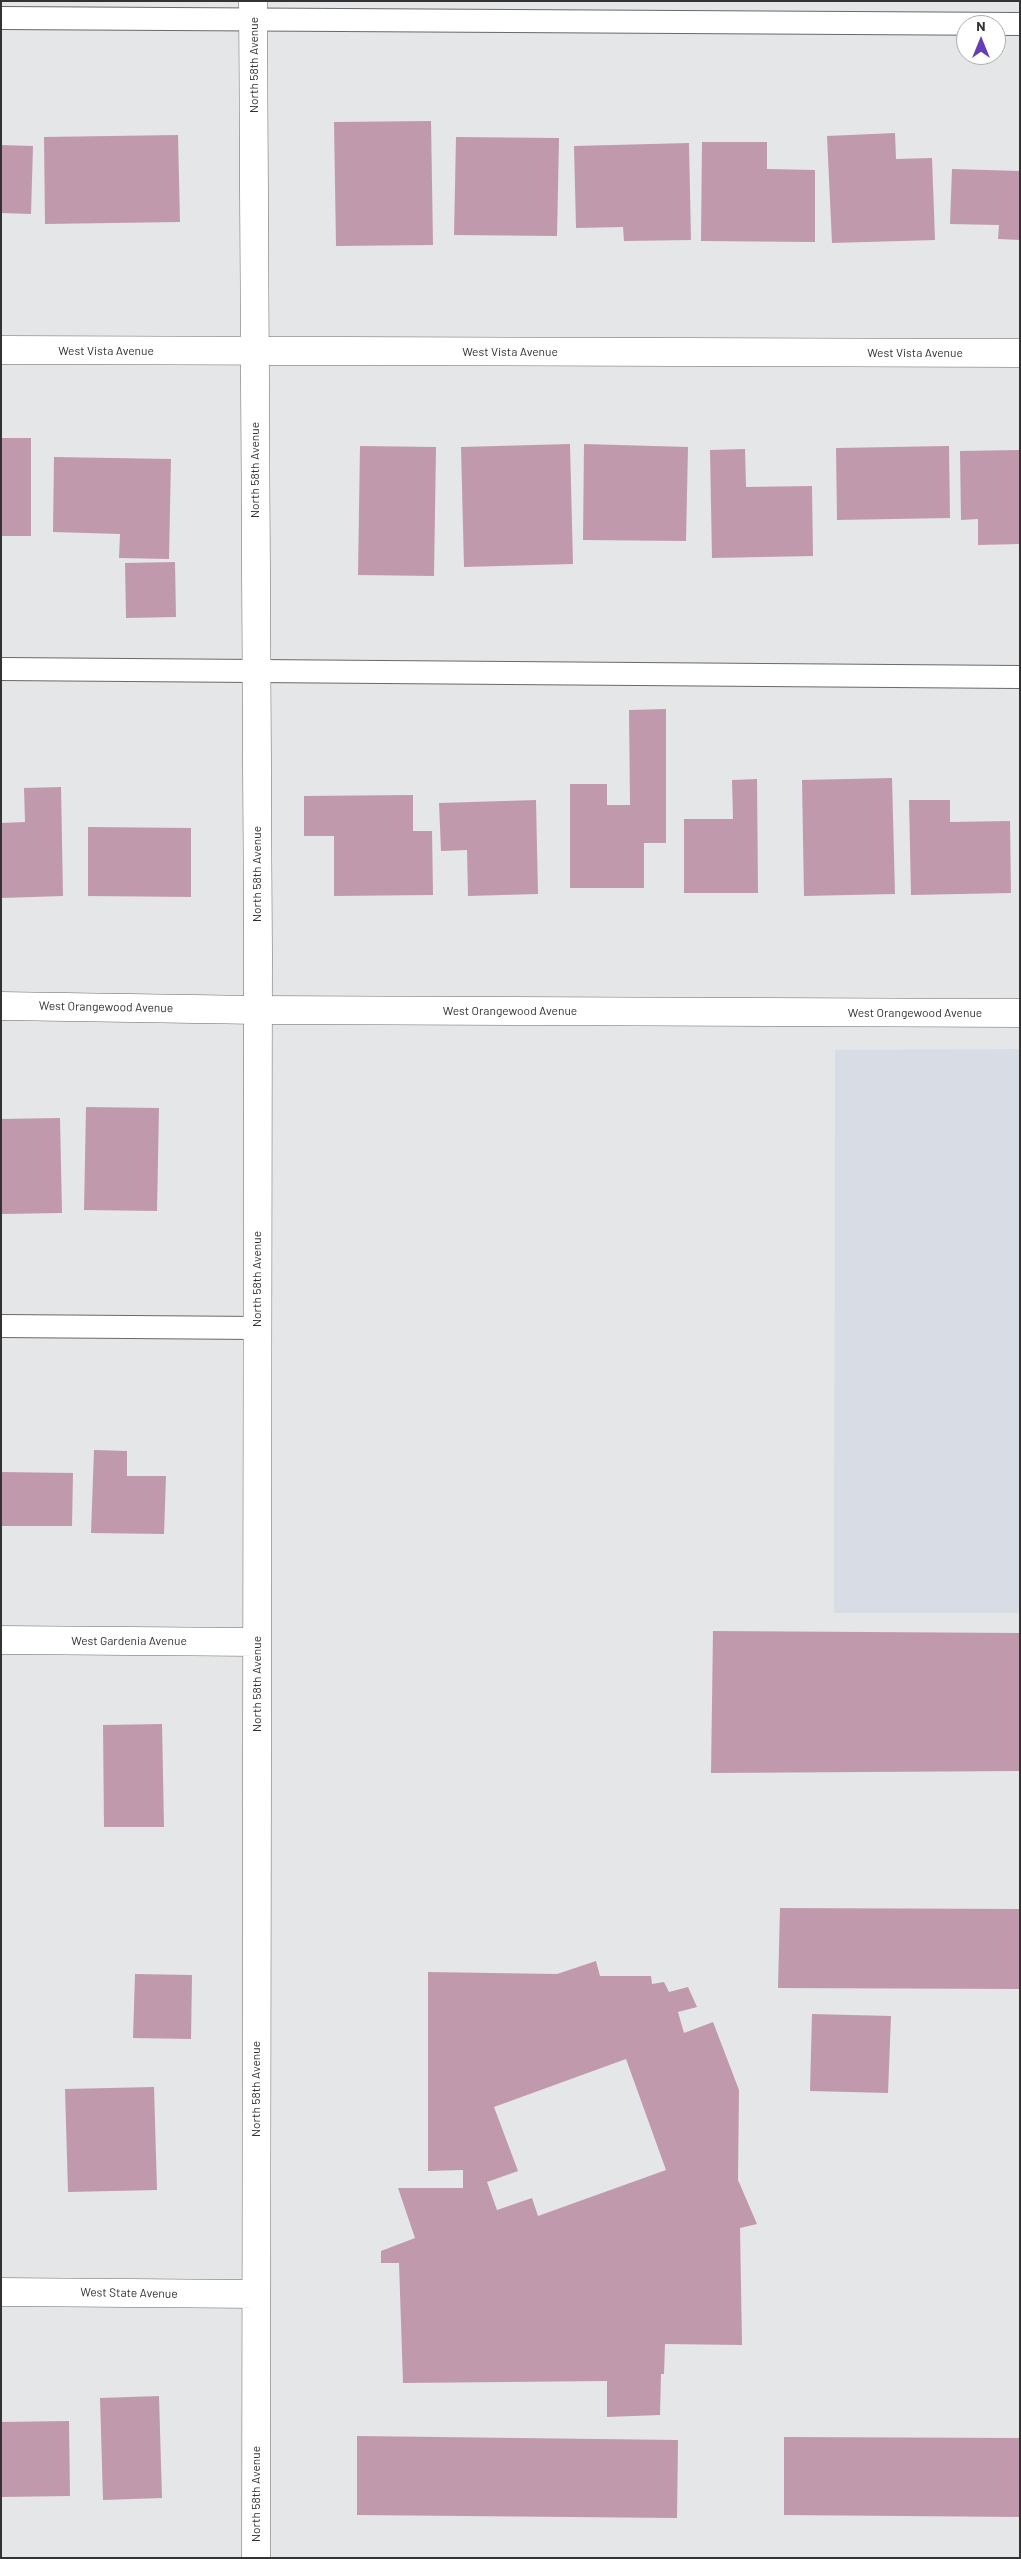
<!DOCTYPE html>
<html>
<head>
<meta charset="utf-8">
<style>
  body { margin:0 }
  #map { position:relative; width:1021px; height:2559px; overflow:hidden; background:#e5e6e7; font-family:Barlow,sans-serif }
  canvas { display:block }
  .frame { position:absolute; inset:0; border:2px solid #333334; pointer-events:none }
  .north { position:absolute; left:956px; top:15px; width:50px; height:50px; box-sizing:border-box; background:#fff; border:1px solid #adadae; border-radius:50%; rotate:0deg; font-size:14px; font-weight:700; line-height:20px; text-align:center; color:#333334 }
  .north::after { content:''; display:block; margin:auto; width:18px; height:22px; background:#643eb7; clip-path:polygon(50% 0,100% 100%,50% 72%,0 100%) }
</style>
</head>
<body>
<div id="map">
<canvas width="1021" height="2559"></canvas>
<div class="frame"></div>
<div class="north">N</div>
</div>
<script>
const ctx = document.querySelector('canvas').getContext('2d');
ctx.lineJoin = 'round';
function fillPath(path, color) {
  ctx.fillStyle = color;
  ctx.fill(path, 'evenodd');
}
function shape(rows) {
  const path = new Path2D();
  for (const r of rows) {
    path.moveTo(r[0], r[1]);
    for (let i = 2; i < r.length; i += 2) path.lineTo(r[i], r[i + 1]);
  }
  return path;
}
function trace(path, color, width, dash) {
  ctx.strokeStyle = color;
  ctx.lineWidth = width;
  ctx.lineCap = dash ? 'butt' : 'round';
  ctx.setLineDash(dash || []);
  ctx.stroke(path);
}
function label(font, color, halo, rows, align = 'center') {
  ctx.font = font + ' Barlow,sans-serif';
  ctx.lineWidth = 4;
  ctx.setLineDash([]);
  ctx.textBaseline = 'middle';
  ctx.strokeStyle = halo;
  ctx.fillStyle = color;
  for (const [text, x, y, turn = 0] of rows) {
    ctx.save();
    ctx.translate(x, y);
    ctx.rotate((+turn || 0) * Math.PI / 180);
    ctx.textAlign = isNaN(turn) ? turn : align;
    if (halo) ctx.strokeText(text, 0, 0);
    ctx.fillText(text, 0, 0);
    ctx.restore();
  }
}
fillPath(shape([
  [1020,1049,1020,1613,834,1613,835,1050]
]), '#d8dde5');
fillPath(shape([
  [431,121,433,245,336,246,334,122],
  [895,133,896,159,932,158,935,240,832,243,827,136],
  [178,135,180,222,45,224,44,137],
  [456,137,559,138,557,236,454,235],
  [702,142,767,142,767,169,815,170,815,242,701,241],
  [689,143,691,240,624,241,623,227,576,228,574,146],
  [1,145,33,146,31,214,1,213],
  [952,169,1020,171,1020,240,998,239,999,225,950,224],
  [1,438,31,438,31,536,1,536],
  [570,444,573,564,464,567,461,447],
  [584,444,688,447,686,541,583,540],
  [360,446,436,447,434,576,358,575],
  [949,446,950,518,837,520,836,448],
  [745,449,746,487,812,486,813,556,712,558,710,450],
  [1020,450,1020,544,978,545,978,519,961,520,960,451],
  [54,457,171,459,169,559,119,558,120,534,53,532],
  [175,562,176,617,126,618,125,563],
  [666,709,666,843,644,843,644,888,570,888,570,784,607,784,607,805,630,805,629,710],
  [892,778,895,894,804,896,802,780],
  [757,779,758,893,684,893,684,819,733,819,732,780],
  [61,787,63,896,1,898,1,823,25,822,24,788],
  [413,795,413,831,432,831,433,895,334,896,334,836,304,836,304,796],
  [536,800,538,894,468,896,467,850,441,851,439,803],
  [909,800,950,800,950,822,1010,821,1011,893,911,895],
  [88,827,191,828,191,897,88,896],
  [86,1107,159,1108,157,1211,84,1210],
  [60,1118,62,1213,1,1214,1,1119],
  [94,1450,127,1451,127,1476,166,1476,164,1534,91,1533],
  [1,1472,73,1473,72,1526,1,1526],
  [713,1631,1020,1633,1020,1771,711,1773],
  [162,1724,164,1827,104,1827,103,1725],
  [780,1908,1020,1909,1020,1989,778,1988],
  [596,1961,600,1976,651,1976,652,1984,664,1982,669,1992,688,1987,697,2007,678,2012,684,2033,713,2022,739,2090,738,2180,757,2224,740,2228,742,2345,665,2344,664,2374,661,2374,660,2415,607,2417,607,2381,403,2383,399,2263,381,2263,381,2251,415,2238,398,2188,463,2188,463,2170,428,2171,428,1972,557,1974],
  [626,2059,666,2170,538,2216,532,2198,497,2210,487,2182,518,2171,494,2107],
  [135,1974,192,1975,191,2039,133,2038],
  [812,2014,891,2016,888,2093,810,2091],
  [154,2087,157,2190,68,2192,65,2089],
  [159,2396,162,2498,103,2500,100,2398],
  [69,2421,70,2496,1,2497,1,2422],
  [357,2436,678,2440,677,2518,357,2515],
  [784,2437,1020,2438,1020,2517,784,2515]
]), '#c199ad');
const service = shape([
  [1,18,1020,24],
  [1,669,1020,677],
  [1,1326,257,1328]
]);
const minor = shape([
  [253,1,258,952,256,2558],
  [1,350,1020,353],
  [1,1640,257,1642],
  [1,2292,256,2294]
]);
const tertiary = shape([
  [1,1006,258,1010,1020,1013]
]);
trace(service, '#68696a', 24);
trace(minor, '#68696a', 29);
trace(tertiary, '#68696a', 29);
trace(service, '#fff', 22);
trace(minor, '#fff', 28);
trace(tertiary, '#fff', 28);
label('12px', '#333334', '#fff', [
  ["North 58th Avenue",254,65,-90],
  ["West Vista Avenue",106,351],
  ["West Vista Avenue",510,352],
  ["West Vista Avenue",915,353],
  ["North 58th Avenue",255,470,-90],
  ["North 58th Avenue",257,874,-90],
  ["West Orangewood Avenue",106,1007,1],
  ["West Orangewood Avenue",510,1011],
  ["West Orangewood Avenue",915,1013],
  ["North 58th Avenue",257,1279,-90],
  ["West Gardenia Avenue",129,1641],
  ["North 58th Avenue",257,1684,-90],
  ["North 58th Avenue",256,2089,-90],
  ["West State Avenue",129,2293,1],
  ["North 58th Avenue",256,2494,-90]
]);
</script>
</body>
</html>
